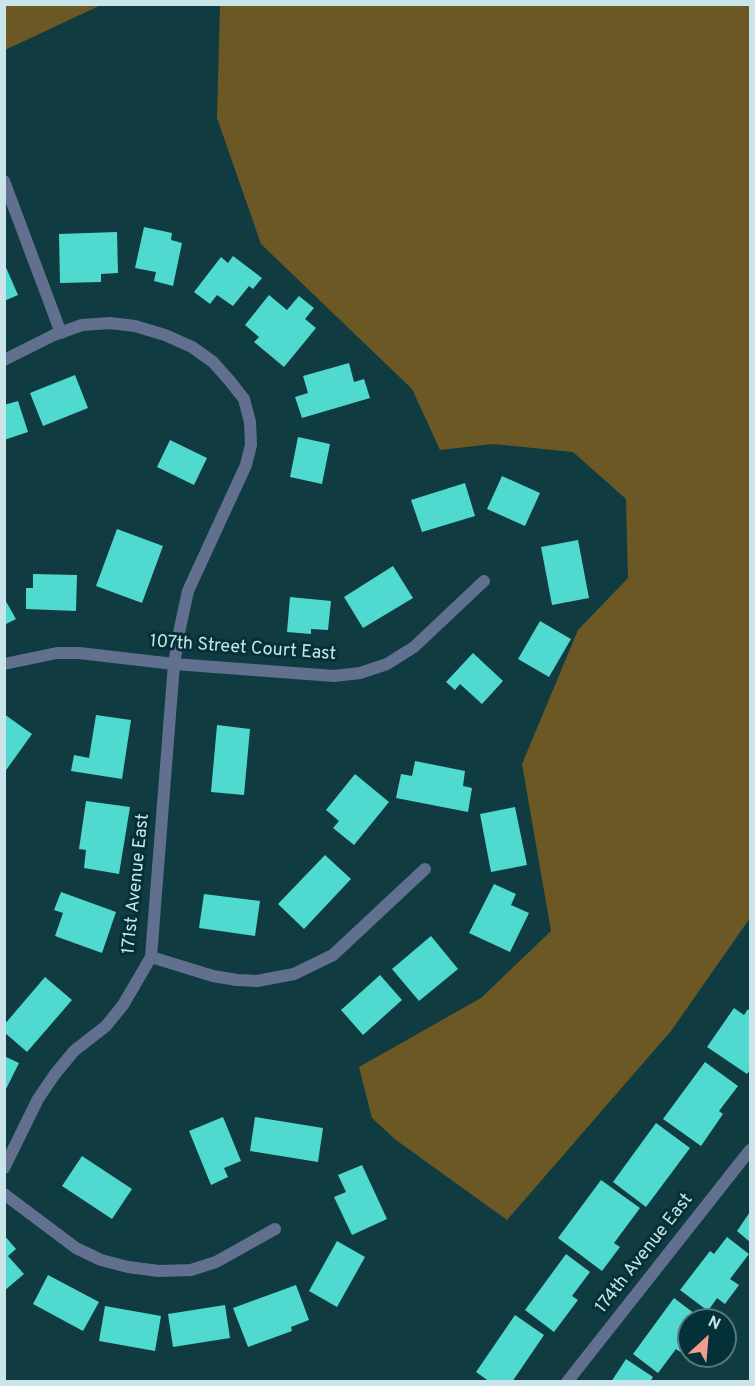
<!DOCTYPE html>
<html>
<head>
<meta charset="utf-8">
<style>
  body { margin:0 }
  #map { position:relative; width:755px; height:1386px; overflow:hidden; background:#103c41; font-family:Overpass,sans-serif }
  canvas { display:block }
  .frame { position:absolute; inset:0; border:6px solid #cae5e9; pointer-events:none }
  .north { position:absolute; left:677px; top:1308px; width:60px; height:60px; box-sizing:border-box; background:#033137; border:2px solid #53797e; border-radius:50%; rotate:26deg; font-size:16px; font-weight:700; line-height:24px; text-align:center; color:#cae5e9 }
  .north::after { content:''; display:block; margin:auto; width:21px; height:27px; background:#f59c91; clip-path:polygon(50% 0,100% 100%,50% 72%,0 100%) }
</style>
</head>
<body>
<div id="map">
<canvas width="755" height="1386"></canvas>
<div class="frame"></div>
<div class="north">N</div>
</div>
<script>
const ctx = document.querySelector('canvas').getContext('2d');
ctx.lineJoin = 'round';
function fillPath(path, color) {
  ctx.fillStyle = color;
  ctx.fill(path, 'evenodd');
}
function shape(rows) {
  const path = new Path2D();
  for (const r of rows) {
    path.moveTo(r[0], r[1]);
    for (let i = 2; i < r.length; i += 2) path.lineTo(r[i], r[i + 1]);
  }
  return path;
}
function trace(path, color, width, dash) {
  ctx.strokeStyle = color;
  ctx.lineWidth = width;
  ctx.lineCap = dash ? 'butt' : 'round';
  ctx.setLineDash(dash || []);
  ctx.stroke(path);
}
function label(font, color, halo, rows, align = 'center') {
  ctx.font = font + ' Overpass,sans-serif';
  ctx.lineWidth = 6;
  ctx.setLineDash([]);
  ctx.textBaseline = 'middle';
  ctx.strokeStyle = halo;
  ctx.fillStyle = color;
  for (const [text, x, y, turn = 0] of rows) {
    ctx.save();
    ctx.translate(x, y);
    ctx.rotate((+turn || 0) * Math.PI / 180);
    ctx.textAlign = isNaN(turn) ? turn : align;
    if (halo) ctx.strokeText(text, 0, 0);
    ctx.fillText(text, 0, 0);
    ctx.restore();
  }
}
fillPath(shape([
  [5,4,101,4,101,5,5,50],
  [220,5,750,5,750,918,671,1031,507,1220,396,1140,372,1118,359,1067,481,998,551,931,522,764,578,630,628,578,626,499,573,452,493,444,440,450,412,389,261,244,217,118]
]), '#6c5825');
fillPath(shape([
  [144,227,172,233,171,240,182,243,173,286,154,281,156,272,135,268],
  [117,232,118,273,101,274,101,282,60,283,59,234],
  [233,256,262,278,253,289,249,286,233,306,217,295,210,304,194,292,221,257,228,263],
  [4,263,18,295,4,301],
  [269,295,287,310,299,296,314,308,305,319,316,328,284,367,254,342,259,337,245,325],
  [349,363,354,382,364,379,370,398,302,418,295,397,308,393,303,376],
  [75,375,88,408,43,426,30,393],
  [18,401,28,432,4,440,4,405],
  [298,437,330,444,322,484,290,477],
  [170,440,207,458,194,485,157,467],
  [502,476,540,493,525,526,487,509],
  [465,483,475,516,422,532,411,500],
  [117,529,163,546,142,603,96,586],
  [578,540,589,598,552,605,541,547],
  [393,566,413,598,363,628,344,597],
  [33,574,77,575,76,611,26,609,26,588,33,588],
  [290,597,331,601,328,630,311,629,311,634,287,632],
  [4,598,16,619,4,625],
  [540,621,571,639,549,677,518,659],
  [473,653,503,681,482,704,460,684,455,690,446,682],
  [4,714,32,734,4,773],
  [96,715,131,720,122,779,71,771,74,755,89,758],
  [217,725,250,729,244,795,211,792],
  [415,761,465,771,463,786,472,788,468,812,396,798,401,774,412,776],
  [355,774,389,802,354,845,333,828,339,821,326,810],
  [86,801,130,807,119,874,84,868,86,850,79,849],
  [515,807,527,865,491,872,480,814],
  [325,855,351,879,304,929,278,904],
  [494,884,516,894,511,905,529,913,510,952,469,933],
  [61,892,116,912,102,953,55,936,63,913,54,910],
  [204,894,260,901,255,936,199,928],
  [431,936,458,969,419,1001,392,969],
  [380,975,402,1000,363,1035,341,1010],
  [45,977,72,1000,27,1052,4,1032,4,1025],
  [734,1008,744,1015,748,1009,750,1011,750,1070,747,1074,707,1047],
  [4,1056,19,1063,4,1093],
  [705,1062,738,1086,719,1111,723,1114,701,1146,663,1119],
  [223,1117,241,1161,224,1168,228,1177,211,1185,189,1131],
  [255,1117,323,1128,318,1162,250,1151],
  [656,1123,690,1148,646,1207,613,1182],
  [82,1156,132,1189,112,1219,62,1186],
  [362,1165,387,1219,352,1235,334,1197,346,1192,338,1175],
  [601,1180,640,1208,614,1243,620,1247,602,1271,558,1238],
  [750,1212,750,1242,737,1231],
  [4,1235,16,1249,8,1256,24,1274,4,1291],
  [727,1237,749,1254,730,1279,739,1285,725,1304,717,1298,708,1311,680,1290,710,1251,714,1254],
  [337,1241,365,1257,337,1307,309,1291],
  [566,1254,590,1272,572,1296,578,1300,554,1332,525,1310],
  [48,1275,99,1302,83,1331,33,1304],
  [296,1285,309,1320,291,1327,292,1331,248,1347,233,1308],
  [674,1298,703,1320,689,1320,689,1350,685,1355,676,1349,658,1373,633,1354],
  [225,1305,230,1338,173,1347,168,1314],
  [105,1306,161,1316,155,1351,99,1341],
  [515,1315,544,1335,512,1382,490,1382,476,1372],
  [626,1359,653,1377,650,1382,611,1382]
]), '#50d9ce');
trace(shape([
  [4,181,61,333]
]), '#627090', 12);
trace(shape([
  [4,360,54,335,82,325,110,323,135,326,165,335,192,347,213,362,229,380,244,399,250,422,251,445,246,465,188,591,180,628,174,664,151,957,123,1005,106,1026,74,1051,55,1074,38,1099,4,1168],
  [4,664,57,653,79,653,174,664,334,676,360,673,387,664,414,647,484,581],
  [151,957,213,976,237,980,257,981,294,974,333,955,425,869],
  [4,1194,76,1248,101,1260,128,1267,159,1271,191,1270,216,1262,275,1229],
  [567,1382,750,1150]
]), '#627090', 12);
label('18px', '#cae5e9', '#033137', [
  ["107th Street Court East",243,649,4],
  ["171st Avenue East",137,884,-84],
  ["174th Avenue East",645,1254,-52]
]);
</script>
</body>
</html>
